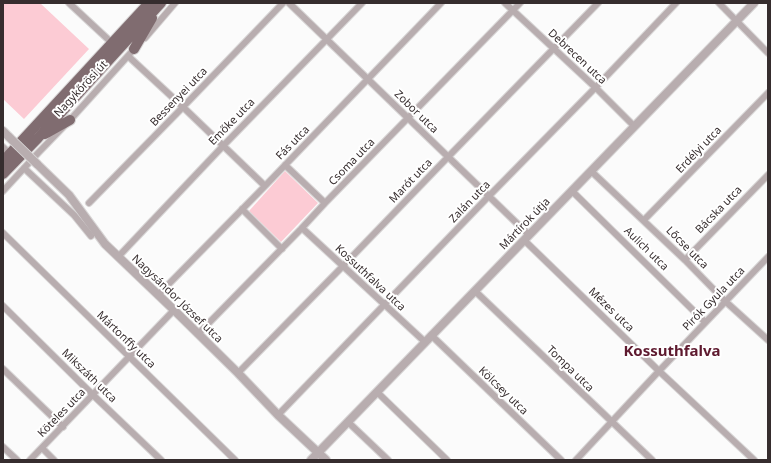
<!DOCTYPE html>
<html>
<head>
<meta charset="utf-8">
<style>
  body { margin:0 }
  #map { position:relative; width:771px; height:463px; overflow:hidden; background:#fbfbfb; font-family:"Noto Sans",sans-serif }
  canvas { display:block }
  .frame { position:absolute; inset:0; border:4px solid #362d2e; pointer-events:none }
</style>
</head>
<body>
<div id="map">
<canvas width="771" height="463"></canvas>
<div class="frame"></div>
</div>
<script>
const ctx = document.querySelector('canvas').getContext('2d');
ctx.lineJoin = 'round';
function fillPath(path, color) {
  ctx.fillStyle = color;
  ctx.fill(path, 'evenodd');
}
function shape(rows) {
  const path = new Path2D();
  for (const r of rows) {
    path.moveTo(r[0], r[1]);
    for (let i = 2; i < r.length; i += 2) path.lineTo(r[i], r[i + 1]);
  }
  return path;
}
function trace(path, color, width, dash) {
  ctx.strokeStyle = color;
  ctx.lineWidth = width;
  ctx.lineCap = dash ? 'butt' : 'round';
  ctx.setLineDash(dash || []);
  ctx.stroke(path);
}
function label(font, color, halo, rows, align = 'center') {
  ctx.font = font + ' "Noto Sans",sans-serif';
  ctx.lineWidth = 4;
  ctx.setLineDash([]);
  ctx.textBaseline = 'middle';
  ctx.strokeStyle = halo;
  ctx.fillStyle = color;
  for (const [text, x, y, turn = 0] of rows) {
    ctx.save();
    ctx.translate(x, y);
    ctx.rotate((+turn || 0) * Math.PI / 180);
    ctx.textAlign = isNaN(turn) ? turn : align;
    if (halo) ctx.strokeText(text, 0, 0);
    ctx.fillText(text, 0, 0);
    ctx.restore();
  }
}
fillPath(shape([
  [3,3,40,3,89,49,24,119,3,99],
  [285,171,318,203,281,242,249,211]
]), '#fccbd4');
const minor = shape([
  [69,3,112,43],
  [289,3,529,235],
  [505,3,595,87,634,126],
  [719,3,768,53],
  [145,38,175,3],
  [128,56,183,107,265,186],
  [3,147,10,154],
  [285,165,325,203],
  [24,168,74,215,91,236],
  [591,171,685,260,725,301,768,340],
  [3,191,38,153,70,120,136,47],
  [572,191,705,322],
  [89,203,183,107,283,3],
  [242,209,282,249],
  [644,220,768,93],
  [302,228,425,342],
  [3,233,235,460],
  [524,240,659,371,754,460],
  [118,257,223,146,362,3],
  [685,260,768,175],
  [475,291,652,460],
  [158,295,265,186,441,3],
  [3,306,93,395,161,460],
  [198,334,301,229,325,203,520,3],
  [431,335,561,460],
  [3,369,63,427],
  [238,373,343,266,448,157,598,3],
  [377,392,447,460],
  [278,415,487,198,598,85,676,3],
  [348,422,388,460],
  [3,447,17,460],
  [42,448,54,460],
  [30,460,174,310],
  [576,460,659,371,768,257]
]);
const tertiary = shape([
  [3,131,9,137],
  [37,164,69,195,105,244,174,310,238,373,278,415,326,460],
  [311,460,754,3]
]);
const primary = shape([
  [134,49,152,18],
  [45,134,70,120],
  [3,161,149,3],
  [3,174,38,138,161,3]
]);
trace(minor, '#d8d6d6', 8);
trace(tertiary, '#d8d6d6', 10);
trace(primary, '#d8d6d6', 12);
trace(minor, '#b8adaf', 6);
trace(tertiary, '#b8adaf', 8);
trace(primary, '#806c70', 10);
const tertiaryBridge = shape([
  [9,137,37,164]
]);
trace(tertiaryBridge, '#d8d6d6', 10, []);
trace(tertiaryBridge, '#b8adaf', 8);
label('11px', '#362d2e', '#fff', [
  ["Debrecen utca",577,57,43],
  ["Nagykőrösi út",81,89,-47],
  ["Bessenyei utca",179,97,-46],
  ["Zobor utca",416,112,44],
  ["Emőke utca",232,122,-46],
  ["Fás utca",293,143,-46],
  ["Erdélyi utca",699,150,-46],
  ["Csoma utca",352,162,-46],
  ["Marót utca",411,181,-46],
  ["Zalán utca",470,202,-46],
  ["Bácska utca",719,210,-46],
  ["Mártírok útja",525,224,-46],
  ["Lőcse utca",687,248,45],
  ["Aulich utca",646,249,44],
  ["Kossuthfalva utca",370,278,43],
  ["Nagysándor József utca",177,299,44],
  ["Pirók Gyula utca",714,299,-46],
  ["Mézes utca",611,310,44],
  ["Mártonffy utca",126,340,44],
  ["Tompa utca",570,369,44],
  ["Mikszáth utca",89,376,44],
  ["Kölcsey utca",503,391,44],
  ["Köteles utca",62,413,-46]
]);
label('bold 15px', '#5e1a2f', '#fff', [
  ["Kossuthfalva",672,352]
]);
</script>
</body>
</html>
